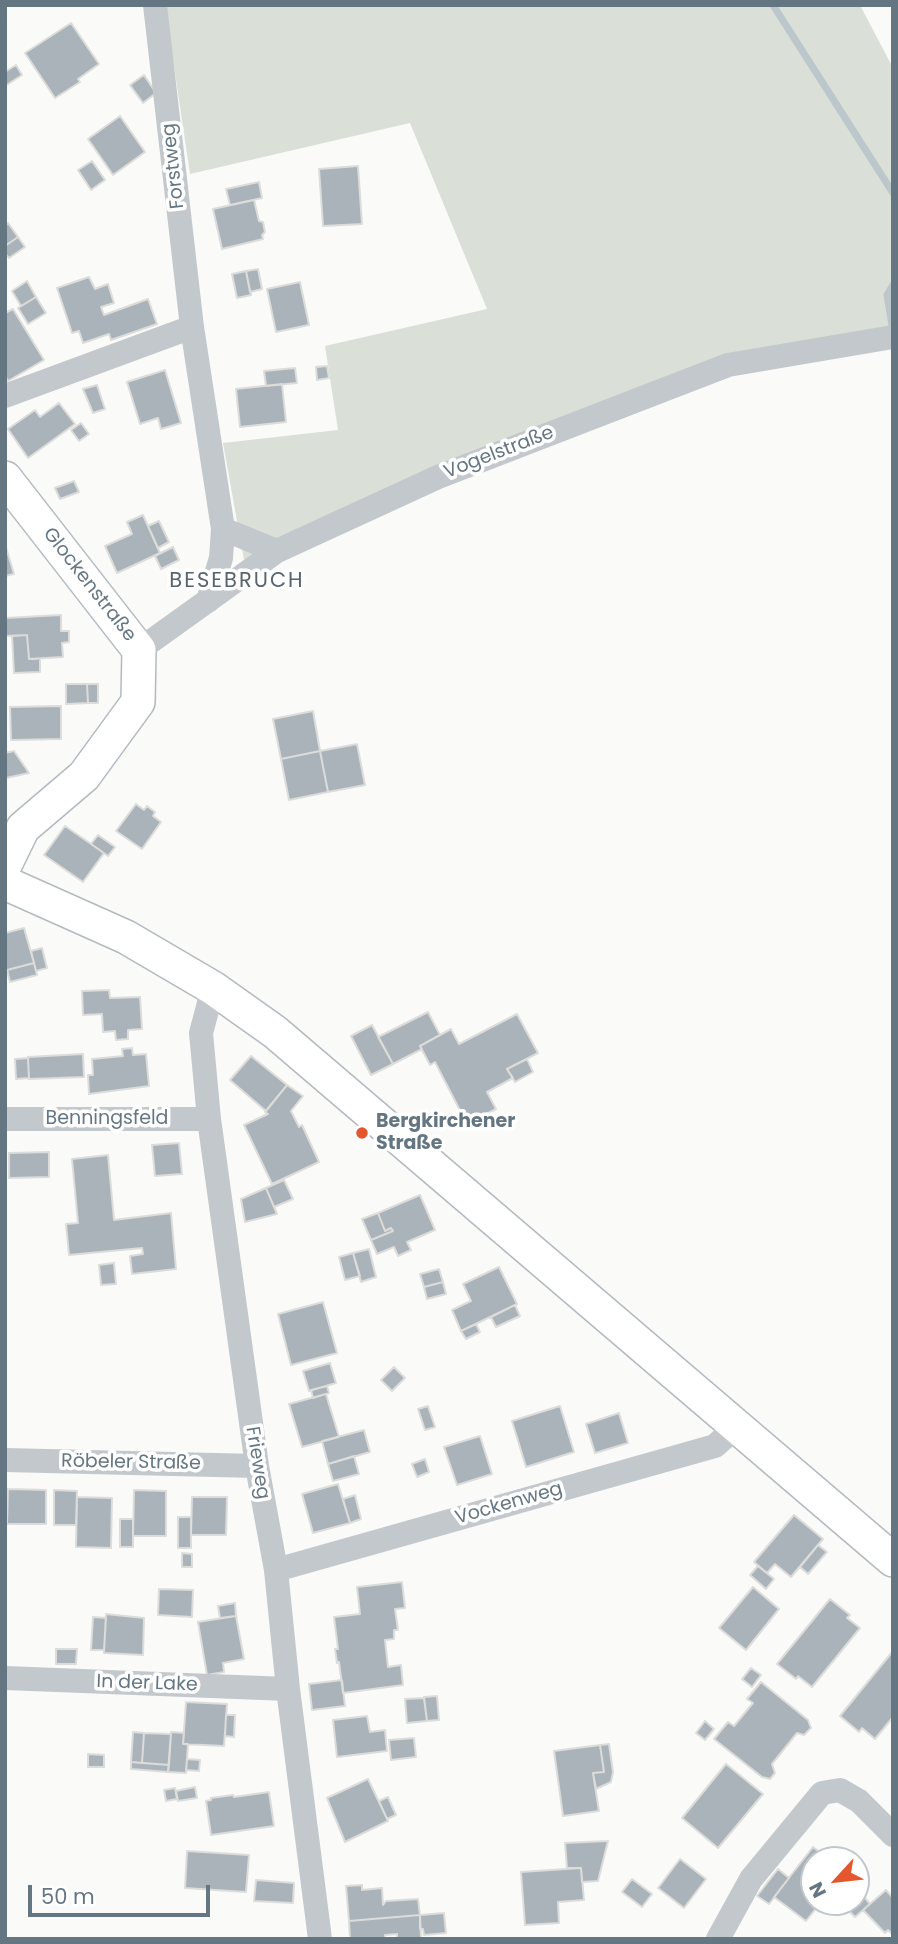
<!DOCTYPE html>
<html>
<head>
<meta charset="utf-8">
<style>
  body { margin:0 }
  #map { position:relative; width:898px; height:1944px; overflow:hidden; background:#fafaf8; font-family:Poppins,sans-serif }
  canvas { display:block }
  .frame { position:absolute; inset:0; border:7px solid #657683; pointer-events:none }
  .north { position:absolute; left:800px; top:1846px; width:70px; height:70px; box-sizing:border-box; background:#fff; border:2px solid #c1c8cd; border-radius:50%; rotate:243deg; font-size:19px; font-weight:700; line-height:28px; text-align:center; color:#657683 }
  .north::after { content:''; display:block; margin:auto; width:24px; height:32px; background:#e4572e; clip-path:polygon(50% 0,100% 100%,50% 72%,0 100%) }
  .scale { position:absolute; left:28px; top:1885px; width:182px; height:32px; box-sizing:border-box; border:4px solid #657683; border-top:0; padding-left:9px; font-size:21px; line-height:24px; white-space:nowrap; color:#657683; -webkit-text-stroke:5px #fff; paint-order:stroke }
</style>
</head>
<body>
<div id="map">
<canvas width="898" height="1944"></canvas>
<div class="frame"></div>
<div class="north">N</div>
<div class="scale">50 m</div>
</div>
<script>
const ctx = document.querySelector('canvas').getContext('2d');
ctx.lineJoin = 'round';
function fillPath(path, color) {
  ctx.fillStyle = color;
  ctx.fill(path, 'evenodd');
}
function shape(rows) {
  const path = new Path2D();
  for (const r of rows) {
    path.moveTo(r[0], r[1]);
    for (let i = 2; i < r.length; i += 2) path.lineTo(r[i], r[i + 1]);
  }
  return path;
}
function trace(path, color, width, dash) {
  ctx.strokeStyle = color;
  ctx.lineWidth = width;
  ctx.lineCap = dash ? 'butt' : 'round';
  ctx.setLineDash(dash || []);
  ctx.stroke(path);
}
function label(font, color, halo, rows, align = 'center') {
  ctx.font = font + ' Poppins,sans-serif';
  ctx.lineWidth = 7;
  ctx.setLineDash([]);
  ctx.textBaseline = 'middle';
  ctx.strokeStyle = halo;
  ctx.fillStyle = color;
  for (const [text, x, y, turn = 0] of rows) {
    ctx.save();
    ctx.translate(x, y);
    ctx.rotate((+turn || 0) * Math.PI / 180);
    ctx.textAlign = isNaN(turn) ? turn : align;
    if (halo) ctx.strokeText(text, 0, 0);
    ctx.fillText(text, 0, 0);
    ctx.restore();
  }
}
fillPath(shape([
  [165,5,860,5,893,68,893,334,731,372,444,480,247,577,223,443,338,430,325,346,487,309,410,123,190,174]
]), '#dadfd7');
trace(shape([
  [773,5,893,193],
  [893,285,887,295,893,331]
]), '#bbc7cb', 7);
const building = shape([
  [71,23,99,64,78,79,80,82,55,98,25,53,71,23],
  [16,65,22,75,5,86,5,72,16,65],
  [144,75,156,93,143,103,130,85,144,75],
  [120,116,145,152,113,175,88,139,120,116],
  [92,161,105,180,91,190,78,170,92,161],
  [358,166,362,224,323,226,319,169,358,166],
  [259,182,262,198,230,205,226,189,259,182],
  [254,200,259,221,263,222,265,232,262,235,263,239,222,249,213,209,254,200],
  [8,223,18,237,5,246,5,226,8,223],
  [18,237,25,247,9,258,5,253,5,246,18,237],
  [258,269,262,289,250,292,246,271,258,269],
  [246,271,251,295,237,298,232,274,246,271],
  [89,277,95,289,108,284,114,303,101,307,104,315,148,299,157,324,111,340,109,334,83,343,79,331,72,333,57,288,89,277],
  [27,281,36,297,21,306,12,291,27,281],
  [300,282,309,325,276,332,267,289,300,282],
  [36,297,46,313,28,324,18,308,36,297],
  [13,309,44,360,8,381,5,376,5,313,13,309],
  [327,366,329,378,317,380,316,367,327,366],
  [295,368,297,383,266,386,264,371,295,368],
  [165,370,181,423,161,429,158,418,140,424,127,382,165,370],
  [282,384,286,422,240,427,236,389,282,384],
  [97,385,105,409,93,413,83,389,97,385],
  [59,403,75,424,28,458,8,429,35,410,40,417,59,403],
  [81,423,89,434,79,441,71,430,81,423],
  [74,481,79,492,60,499,55,488,74,481],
  [143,515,160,553,117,573,105,546,132,534,127,522,143,515],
  [159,521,169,542,158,548,148,526,159,521],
  [5,544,14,574,5,576,5,544],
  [173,547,179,560,161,569,155,556,173,547],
  [61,615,61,631,69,631,69,642,62,643,63,657,29,659,27,635,5,636,5,618,61,615],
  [27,635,29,659,40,659,40,672,14,673,12,636,27,635],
  [66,684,87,684,88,703,66,704,66,684],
  [87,684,98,684,98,703,88,703,87,684],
  [61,706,61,739,11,740,10,707,61,706],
  [313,711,320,751,281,759,273,719,313,711],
  [357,744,365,785,328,792,320,751,357,744],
  [14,751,29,773,6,778,5,753,14,751],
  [320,751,328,792,289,800,281,759,320,751],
  [136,804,144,810,147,806,155,812,153,816,161,822,142,849,116,831,136,804],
  [65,826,104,853,83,882,44,855,65,826],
  [98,835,115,847,108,856,91,844,98,835],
  [24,928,34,963,7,970,8,973,5,973,5,933,24,928],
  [42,948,47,968,36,971,31,951,42,948],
  [34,963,37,975,10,982,7,970,34,963],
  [109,990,110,998,140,997,142,1029,128,1030,128,1039,116,1040,115,1031,103,1032,102,1014,83,1015,82,991,109,990],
  [428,1012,440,1035,420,1046,422,1049,393,1064,378,1037,428,1012],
  [517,1014,538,1053,507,1069,513,1078,487,1092,496,1109,467,1124,435,1062,430,1065,420,1046,451,1029,459,1044,517,1014],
  [372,1025,393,1064,371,1075,351,1036,372,1025],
  [132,1048,133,1055,146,1054,149,1086,89,1094,88,1075,93,1075,92,1059,123,1056,122,1049,132,1048],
  [83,1054,84,1077,29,1079,28,1057,83,1054],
  [251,1056,287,1085,266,1111,230,1080,251,1056],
  [28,1058,29,1078,16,1079,15,1059,28,1058],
  [527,1059,533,1072,515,1082,507,1069,527,1059],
  [287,1085,303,1096,291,1111,299,1127,302,1125,319,1162,272,1184,244,1125,268,1114,265,1112,287,1085],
  [179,1143,182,1174,155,1176,152,1145,179,1143],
  [49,1152,49,1177,9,1178,9,1153,49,1152],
  [108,1155,114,1220,171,1213,176,1269,132,1274,130,1256,143,1254,142,1248,69,1255,66,1224,78,1223,72,1159,108,1155],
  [284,1180,293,1199,274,1207,266,1188,284,1180],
  [266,1188,277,1214,245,1222,241,1199,266,1188],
  [420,1195,435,1230,407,1242,411,1250,398,1256,394,1247,377,1254,371,1240,393,1231,391,1228,385,1231,378,1213,420,1195],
  [378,1213,385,1231,391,1228,393,1231,371,1240,362,1219,378,1213],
  [369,1249,376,1277,361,1282,353,1253,369,1249],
  [353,1253,360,1276,345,1280,339,1257,353,1253],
  [114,1263,116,1284,101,1285,99,1265,114,1263],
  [499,1267,517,1304,461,1331,452,1310,471,1301,463,1284,499,1267],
  [439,1269,443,1282,424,1287,420,1274,439,1269],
  [443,1282,446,1294,427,1299,424,1287,443,1282],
  [323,1302,337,1353,291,1365,278,1314,323,1302],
  [515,1305,520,1316,496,1327,491,1317,515,1305],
  [476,1324,480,1332,466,1339,461,1331,476,1324],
  [330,1363,336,1383,309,1391,303,1371,330,1363],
  [394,1367,405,1378,392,1391,381,1380,394,1367],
  [327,1386,329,1393,313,1398,311,1390,327,1386],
  [326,1394,339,1437,302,1447,289,1404,326,1394],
  [428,1406,435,1427,425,1430,418,1409,428,1406],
  [560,1406,574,1452,526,1467,512,1421,560,1406],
  [619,1413,628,1443,595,1453,586,1424,619,1413],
  [364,1430,370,1452,328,1464,322,1441,364,1430],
  [480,1436,492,1474,457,1485,444,1447,480,1436],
  [354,1456,359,1474,333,1481,328,1464,354,1456],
  [425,1459,429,1472,417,1477,412,1464,425,1459],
  [338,1484,350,1523,313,1533,302,1494,338,1484],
  [8,1489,46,1490,46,1524,7,1524,8,1489],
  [54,1490,77,1491,76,1525,54,1525,54,1490],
  [134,1490,166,1491,166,1536,133,1536,134,1490],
  [355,1495,361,1519,350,1523,343,1499,355,1495],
  [77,1497,112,1498,111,1548,76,1547,77,1497],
  [192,1497,227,1497,226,1535,191,1535,192,1497],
  [794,1515,823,1539,791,1577,775,1564,767,1573,754,1562,794,1515],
  [178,1517,191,1517,191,1548,178,1548,178,1517],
  [120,1519,133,1519,133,1547,120,1547,120,1519],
  [818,1545,827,1552,808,1574,800,1567,818,1545],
  [182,1553,192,1554,192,1567,182,1567,182,1553],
  [758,1566,774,1579,766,1589,750,1575,758,1566],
  [402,1582,405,1608,395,1609,398,1630,394,1630,394,1639,385,1640,388,1667,401,1665,403,1685,343,1693,339,1662,337,1663,335,1649,338,1649,334,1617,360,1614,357,1587,402,1582],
  [753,1587,779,1609,746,1650,719,1628,753,1587],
  [159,1589,193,1590,192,1617,158,1615,159,1589],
  [830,1599,850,1615,847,1618,860,1628,812,1687,798,1676,796,1679,777,1664,830,1599],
  [235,1603,236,1616,220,1618,218,1606,235,1603],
  [106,1614,144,1618,143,1655,104,1653,106,1614],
  [236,1616,244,1659,223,1663,224,1672,207,1675,198,1622,236,1616],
  [93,1617,106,1618,104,1650,91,1650,93,1617],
  [56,1649,77,1649,76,1664,56,1664,56,1649],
  [893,1651,893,1717,875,1739,862,1728,859,1732,840,1716,893,1651],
  [751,1668,761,1675,752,1687,742,1679,751,1668],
  [342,1680,345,1706,312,1710,309,1684,342,1680],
  [761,1682,808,1720,811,1728,804,1735,797,1733,772,1764,775,1773,770,1779,762,1777,714,1739,728,1722,734,1726,753,1703,747,1699,761,1682],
  [437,1696,439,1720,427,1721,424,1697,437,1696],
  [424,1698,427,1721,407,1723,405,1699,424,1698],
  [186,1702,227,1704,224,1746,183,1744,186,1702],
  [226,1715,235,1715,234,1737,225,1736,226,1715],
  [367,1716,370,1732,385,1730,387,1751,337,1757,333,1720,367,1716],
  [705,1721,714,1729,705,1740,696,1733,705,1721],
  [133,1732,144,1733,142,1763,131,1762,133,1732],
  [171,1732,184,1733,183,1744,188,1744,186,1773,168,1772,171,1732],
  [144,1733,171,1734,169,1765,142,1763,144,1733],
  [414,1738,416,1757,391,1760,389,1740,414,1738],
  [609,1744,613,1772,611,1782,596,1789,593,1773,604,1772,600,1745,609,1744],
  [600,1745,604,1772,593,1773,599,1811,563,1816,554,1751,600,1745],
  [88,1754,104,1755,104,1767,88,1767,88,1754],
  [187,1759,200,1760,199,1771,186,1770,187,1759],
  [131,1762,169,1765,168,1772,131,1769,131,1762],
  [726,1764,763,1794,718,1848,682,1818,726,1764],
  [368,1779,388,1821,345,1842,327,1798,368,1779],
  [195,1787,197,1798,178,1801,176,1791,195,1787],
  [175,1788,177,1799,166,1801,164,1790,175,1788],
  [269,1792,274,1826,211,1835,206,1801,211,1800,211,1798,233,1795,234,1797,269,1792],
  [388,1797,396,1815,387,1819,379,1801,388,1797],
  [608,1841,598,1881,582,1882,581,1868,567,1868,565,1843,608,1841],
  [813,1847,830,1860,814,1860,814,1902,821,1902,806,1921,774,1897,813,1847],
  [187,1851,249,1855,246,1892,185,1888,187,1851],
  [680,1859,706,1879,684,1908,658,1888,680,1859],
  [581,1868,584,1900,558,1902,559,1923,525,1925,521,1872,581,1868],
  [778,1869,789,1878,769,1904,757,1896,778,1869],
  [632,1879,652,1894,642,1907,622,1892,632,1879],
  [256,1880,294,1883,293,1903,254,1901,256,1880],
  [362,1885,362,1890,382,1888,383,1905,386,1901,418,1899,420,1915,349,1921,346,1886,362,1885],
  [886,1890,893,1898,893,1935,888,1930,885,1933,863,1910,886,1890],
  [861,1893,870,1904,855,1917,845,1907,851,1902,856,1902,856,1897,861,1893],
  [444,1913,446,1933,424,1935,423,1929,420,1929,420,1915,444,1913],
  [420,1915,421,1938,397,1939,397,1934,385,1935,385,1939,350,1939,349,1921,420,1915]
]);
fillPath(building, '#aab3b9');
trace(building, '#dcdcda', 2);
const secondary = shape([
  [5,478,139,650,138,702,84,776,23,828,5,865],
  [5,883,126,937,213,988,275,1032,893,1560]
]);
trace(secondary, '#b3babf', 36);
trace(shape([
  [155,5,192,327,223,529,277,551],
  [5,396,192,327],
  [208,601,221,558,223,529],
  [139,650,277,551,438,477,728,365,893,337],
  [213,988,201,1033,209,1119,257,1466,276,1570,288,1689,320,1939],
  [5,1119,209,1119],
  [5,1460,257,1466],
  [276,1570,715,1446,736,1427],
  [5,1678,288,1689],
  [718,1939,751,1879,822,1793,840,1790,859,1801,893,1835]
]), '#c3c8cc', 24);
trace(secondary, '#fff', 33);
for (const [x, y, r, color] of [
  [362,1133,7,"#e4572e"]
]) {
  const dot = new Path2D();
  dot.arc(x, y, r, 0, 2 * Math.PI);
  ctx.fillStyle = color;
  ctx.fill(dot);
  trace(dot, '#fff', 2.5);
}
label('19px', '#657683', '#fff', [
  ["Forstweg",174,166,-96],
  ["Vogelstraße",499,453,-21],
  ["Glockenstraße",89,585,52],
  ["Benningsfeld",107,1119],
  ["Röbeler Straße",131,1463,1],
  ["Frieweg",257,1463,81],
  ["Vockenweg",509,1504,-16],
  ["In der Lake",147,1684,2]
]);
label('bold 19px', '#657683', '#fff', [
  ["Bergkirchener",376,1122],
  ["Straße",376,1144]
], 'left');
ctx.letterSpacing = '2px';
label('21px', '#57646e', '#fff', [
  ["BESEBRUCH",237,582]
]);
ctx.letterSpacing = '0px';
</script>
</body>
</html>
